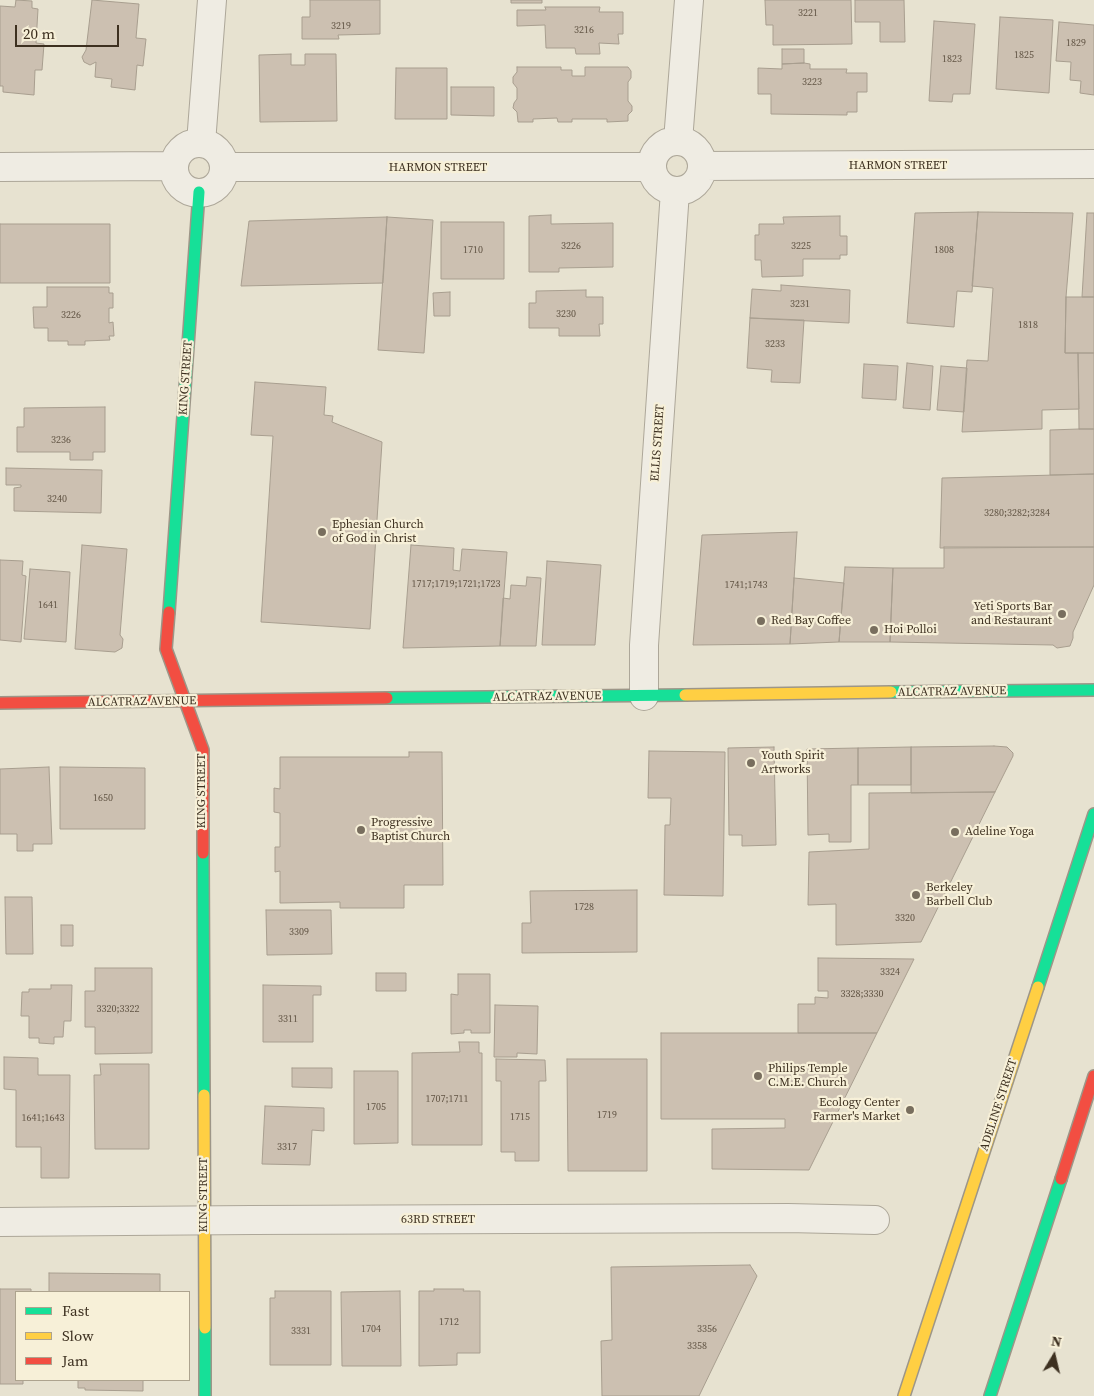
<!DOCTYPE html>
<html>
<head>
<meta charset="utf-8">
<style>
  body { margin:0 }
  #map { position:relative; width:1094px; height:1396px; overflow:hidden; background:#e7e2d0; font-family:"Source Serif 4",serif }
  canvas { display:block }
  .legend { position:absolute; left:15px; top:1291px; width:175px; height:90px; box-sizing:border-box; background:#f7f0d8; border:1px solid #ada38e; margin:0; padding:6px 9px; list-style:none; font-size:15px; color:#3d3020 }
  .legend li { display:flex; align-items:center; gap:10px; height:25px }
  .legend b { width:25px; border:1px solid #ada38e }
  .north { position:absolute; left:1029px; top:1331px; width:50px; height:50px; -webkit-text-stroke:4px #f7f0d8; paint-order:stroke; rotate:9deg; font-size:14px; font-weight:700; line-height:20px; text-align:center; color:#3d3020 }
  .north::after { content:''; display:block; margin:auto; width:18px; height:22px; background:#3d3020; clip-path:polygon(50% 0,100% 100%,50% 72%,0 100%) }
  .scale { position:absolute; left:15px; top:25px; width:104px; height:22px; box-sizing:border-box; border:2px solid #3d3020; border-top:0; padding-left:6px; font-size:15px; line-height:18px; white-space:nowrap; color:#3d3020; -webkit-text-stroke:4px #f7f0d8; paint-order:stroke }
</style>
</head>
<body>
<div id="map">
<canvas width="1094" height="1396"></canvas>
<ul class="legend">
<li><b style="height:6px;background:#16e098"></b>Fast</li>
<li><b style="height:6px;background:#ffcf43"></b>Slow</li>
<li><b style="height:6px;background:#f24e42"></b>Jam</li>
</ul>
<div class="north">N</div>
<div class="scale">20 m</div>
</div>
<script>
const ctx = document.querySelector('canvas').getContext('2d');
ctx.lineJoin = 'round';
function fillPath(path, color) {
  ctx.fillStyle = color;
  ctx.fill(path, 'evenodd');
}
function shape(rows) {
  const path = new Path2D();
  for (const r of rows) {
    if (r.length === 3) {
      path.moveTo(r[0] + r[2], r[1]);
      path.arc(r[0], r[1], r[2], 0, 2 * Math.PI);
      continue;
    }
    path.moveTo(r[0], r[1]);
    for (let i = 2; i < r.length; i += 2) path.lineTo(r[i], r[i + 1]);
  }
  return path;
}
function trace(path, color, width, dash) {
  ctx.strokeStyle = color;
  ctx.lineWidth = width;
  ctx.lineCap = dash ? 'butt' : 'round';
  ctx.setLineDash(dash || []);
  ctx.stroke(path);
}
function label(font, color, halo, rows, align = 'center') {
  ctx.font = font + ' "Source Serif 4",serif';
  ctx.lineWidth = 4.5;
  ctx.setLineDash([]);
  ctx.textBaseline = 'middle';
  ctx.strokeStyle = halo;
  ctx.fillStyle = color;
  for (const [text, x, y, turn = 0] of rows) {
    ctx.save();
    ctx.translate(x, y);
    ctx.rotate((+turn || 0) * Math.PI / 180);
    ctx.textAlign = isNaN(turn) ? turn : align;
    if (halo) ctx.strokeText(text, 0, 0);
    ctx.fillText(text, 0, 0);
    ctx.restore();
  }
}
const building = shape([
  [16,0,32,1,32,8,38,9,36,43,44,44,42,70,35,70,34,95,3,92,3,86,0,86,0,6,15,7,16,0],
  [92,0,139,4,136,38,146,39,143,66,137,65,135,90,111,87,112,79,95,77,96,62,90,65,84,62,82,57,86,50,92,0],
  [310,0,380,0,380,34,338,35,339,39,302,39,302,17,310,17,310,0],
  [511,0,542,0,542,3,511,3,511,0],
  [765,0,851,0,852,44,773,45,773,25,766,25,765,0],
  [855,0,904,0,905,42,880,42,880,22,855,22,855,0],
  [545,7,600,7,599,12,623,12,623,34,618,34,619,44,599,43,600,54,576,54,575,48,546,48,545,25,517,26,517,10,546,10,545,7],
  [1000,17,1053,20,1049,93,996,89,1000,17],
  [934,21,975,24,970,94,953,94,952,102,929,101,934,21],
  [1059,22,1094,25,1094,95,1080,93,1081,81,1070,80,1071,62,1056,61,1059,22],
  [782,49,804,49,804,63,782,64,782,49],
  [291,54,291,65,305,65,305,54,336,54,337,121,260,122,259,55,291,54],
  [804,63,810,64,810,69,847,69,846,73,867,73,867,92,857,92,857,112,847,112,847,115,771,114,771,94,758,94,758,68,782,69,782,64,804,63],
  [517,67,561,67,561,70,572,70,572,76,585,76,585,67,628,67,631,71,631,78,628,82,628,101,632,106,632,111,628,115,628,121,607,122,607,119,572,119,572,122,558,122,557,118,533,119,533,122,518,122,517,112,513,108,514,103,517,99,517,88,513,83,513,77,517,72,517,67],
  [396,68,447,68,447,119,395,119,396,68],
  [451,87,494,87,494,116,451,115,451,87],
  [978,212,1073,213,1066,297,1065,353,1078,353,1079,409,1042,410,1042,429,962,432,967,360,988,361,993,288,972,286,978,212],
  [978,212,972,292,957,291,954,327,907,323,915,213,978,212],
  [1087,213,1094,213,1094,297,1082,297,1087,213],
  [551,215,551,224,613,223,613,267,559,268,559,272,529,272,529,216,551,215],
  [840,216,840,236,847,236,847,255,840,255,840,259,803,259,803,276,762,277,761,260,755,260,755,235,759,235,759,224,784,224,783,217,840,216],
  [387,217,433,220,424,353,378,350,387,217],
  [387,217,383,283,241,286,249,221,387,217],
  [441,222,504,222,504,279,441,279,441,222],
  [0,224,110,224,110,283,0,283,0,224],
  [781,285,850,290,849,323,750,318,752,289,781,291,781,285],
  [47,287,109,287,109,293,113,293,113,308,109,308,109,323,113,322,114,336,109,336,110,340,85,341,85,345,68,345,68,341,48,341,48,328,34,328,33,307,47,307,47,287],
  [586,290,586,297,603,297,603,324,599,324,600,336,559,336,559,328,529,328,529,303,536,303,536,291,586,290],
  [450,292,450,316,434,316,433,293,450,292],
  [1066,297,1094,297,1094,353,1065,353,1066,297],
  [750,318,804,320,800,383,771,382,772,370,747,368,750,318],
  [1078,353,1094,353,1094,429,1079,429,1078,353],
  [907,363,933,366,930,410,903,408,907,363],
  [864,364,898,366,896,400,862,398,864,364],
  [941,366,967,368,964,412,937,410,941,366],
  [255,382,326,387,324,415,333,416,332,422,382,442,370,629,261,622,273,436,251,435,255,382],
  [105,407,105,452,93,452,93,460,70,460,70,452,17,452,17,427,24,427,24,408,105,407],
  [1079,429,1094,429,1094,474,1050,475,1050,430,1079,429],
  [6,468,102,470,101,513,14,511,14,488,21,487,21,485,6,485,6,468],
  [1094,474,1094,547,940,548,942,478,1094,474],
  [797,532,790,644,693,645,702,535,797,532],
  [82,545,127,549,120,635,123,639,122,648,115,652,75,649,82,545],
  [411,545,454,548,453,570,460,571,462,549,507,552,500,646,403,648,411,545],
  [944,547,1094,547,1094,585,1073,632,1073,638,1070,646,1057,648,1053,645,890,642,893,568,944,568,944,547],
  [0,560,23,561,22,575,26,576,21,642,0,640,0,560],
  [547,561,601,565,595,645,542,645,547,561],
  [845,567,893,568,890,642,839,642,845,567],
  [30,569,70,572,66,642,24,639,30,569],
  [527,577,541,578,536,646,500,646,503,598,510,599,511,585,526,586,527,577],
  [794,578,844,583,839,642,790,644,794,578],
  [994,746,1007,747,1013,753,1013,756,995,792,911,793,911,747,994,746],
  [774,747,776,845,742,846,742,835,729,835,728,748,774,747],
  [911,747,911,785,858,785,858,748,911,747],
  [858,748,858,785,851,785,851,842,829,842,829,834,808,835,807,749,858,748],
  [649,751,725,752,723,896,664,895,665,825,670,825,671,798,648,798,649,751],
  [409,752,442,752,443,885,404,885,404,908,340,908,340,902,280,903,280,871,275,872,275,847,280,847,280,813,274,812,274,788,280,789,280,757,409,757,409,752],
  [49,767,52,844,33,844,33,851,17,851,17,834,0,834,0,769,49,767],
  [60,767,145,768,145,829,60,829,60,767],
  [995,792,921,942,836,945,836,904,808,905,809,852,869,849,869,793,995,792],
  [637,890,637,952,522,953,522,923,531,923,530,891,637,890],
  [5,897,32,897,33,954,6,954,5,897],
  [266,910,331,910,332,954,267,955,266,910],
  [61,925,73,925,73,946,61,946,61,925],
  [818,958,914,959,877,1033,798,1033,798,1004,815,1004,815,997,828,998,828,991,818,991,818,958],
  [95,968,152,968,152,1053,95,1054,95,1027,85,1027,85,991,95,991,95,968],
  [376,973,406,973,406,991,376,991,376,973],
  [458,974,490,974,490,1033,471,1033,471,1030,464,1030,464,1033,451,1034,451,994,458,995,458,974],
  [51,985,72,985,71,1021,64,1021,63,1037,54,1037,54,1044,39,1043,39,1038,29,1038,29,1016,21,1016,22,992,29,992,29,989,51,989,51,985],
  [263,985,321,986,321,995,313,995,313,1042,263,1042,263,985],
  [495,1005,538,1006,537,1054,517,1053,517,1057,494,1057,495,1005],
  [661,1033,877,1033,809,1170,712,1169,712,1129,785,1128,785,1119,661,1119,661,1033],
  [459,1042,479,1042,479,1053,482,1053,482,1145,412,1145,412,1053,460,1052,459,1042],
  [4,1057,38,1058,38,1075,70,1075,69,1178,41,1178,41,1147,16,1147,16,1090,4,1089,4,1057],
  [496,1059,545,1060,546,1081,539,1081,539,1161,515,1161,515,1152,501,1152,501,1081,496,1081,496,1059],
  [567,1059,647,1059,647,1171,568,1171,567,1059],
  [100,1064,149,1064,149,1149,95,1149,94,1075,101,1075,100,1064],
  [292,1068,332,1068,332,1088,292,1087,292,1068],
  [354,1071,398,1071,398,1143,354,1144,354,1071],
  [265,1106,324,1108,324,1131,312,1130,310,1165,262,1164,265,1106],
  [750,1265,757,1276,699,1396,602,1396,601,1341,612,1340,611,1267,750,1265],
  [49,1273,160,1274,160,1292,49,1292,49,1273],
  [0,1289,31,1289,31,1292,16,1292,16,1380,23,1380,23,1384,0,1384,0,1289],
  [434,1289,464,1289,463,1291,480,1291,480,1353,457,1353,457,1365,419,1366,419,1291,434,1291,434,1289],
  [275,1291,331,1291,331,1365,270,1365,270,1298,275,1298,275,1291],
  [400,1291,401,1366,342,1366,341,1292,400,1291],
  [78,1380,143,1380,143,1391,85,1390,85,1388,78,1388,78,1380]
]);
fillPath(building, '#ccc0b1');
trace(building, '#a89e8f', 1);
const street = shape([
  [678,141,689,0],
  [677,166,25],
  [201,143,212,0],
  [199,168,25],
  [702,166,1094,164],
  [0,167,174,166],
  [224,167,652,167],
  [644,696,644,645,675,191],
  [0,1222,252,1220,788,1218,875,1220]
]);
const fast = shape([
  [169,612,199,192],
  [891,692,1094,690],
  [387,698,685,695],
  [203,853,204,1095],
  [1038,987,1094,814],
  [205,1328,205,1396],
  [990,1396,1061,1179]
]);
const slow = shape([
  [685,695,891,692],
  [204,1095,205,1328],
  [904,1396,1038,987]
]);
const jam = shape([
  [169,612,166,649,203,750,203,853],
  [0,703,387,698],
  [1061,1179,1094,1076]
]);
trace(street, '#ada799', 30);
trace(fast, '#9d9688', 14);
trace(slow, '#9d9688', 14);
trace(jam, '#9d9688', 14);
trace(street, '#efece3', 28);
trace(fast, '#16e098', 11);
trace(slow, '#ffcf43', 11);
trace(jam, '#f24e42', 11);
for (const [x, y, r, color] of [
  [322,532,5,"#786e5e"],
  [1062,614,5,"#786e5e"],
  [761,621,5,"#786e5e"],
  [874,630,5,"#786e5e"],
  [751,763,5,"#786e5e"],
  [361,830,5,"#786e5e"],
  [955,832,5,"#786e5e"],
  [916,895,5,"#786e5e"],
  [758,1076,5,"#786e5e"],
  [910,1110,5,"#786e5e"]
]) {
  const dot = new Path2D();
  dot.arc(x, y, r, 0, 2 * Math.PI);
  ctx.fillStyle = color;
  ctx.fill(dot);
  trace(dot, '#f7f0d8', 2);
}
label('10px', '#615444', null, [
  ["3221",808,13],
  ["3219",341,26],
  ["3216",584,30],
  ["1829",1076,43],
  ["1825",1024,55],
  ["1823",952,59],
  ["3223",812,82],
  ["3226",571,246],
  ["3225",801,246],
  ["1710",473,250],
  ["1808",944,250],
  ["3231",800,304],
  ["3230",566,314],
  ["3226",71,315],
  ["1818",1028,325],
  ["3233",775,344],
  ["3236",61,440],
  ["3240",57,499],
  ["3280;3282;3284",1017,513],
  ["1717;1719;1721;1723",456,584],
  ["1741;1743",746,585],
  ["1641",48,605],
  ["1650",103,798],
  ["1728",584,907],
  ["3320",905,918],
  ["3309",299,932],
  ["3324",890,972],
  ["3328;3330",862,994],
  ["3320;3322",118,1009],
  ["3311",288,1019],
  ["1707;1711",447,1099],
  ["1705",376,1107],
  ["1719",607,1115],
  ["1715",520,1117],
  ["1641;1643",43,1118],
  ["3317",287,1147],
  ["1712",449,1322],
  ["1704",371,1329],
  ["3356",707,1329],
  ["3331",301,1331],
  ["3358",697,1346]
]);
label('12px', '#3d3020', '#f7f0d8', [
  ["HARMON STREET",898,166],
  ["HARMON STREET",438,168],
  ["KING STREET",186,378,-86],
  ["ELLIS STREET",658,443,-86],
  ["ALCATRAZ AVENUE",952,692,-1],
  ["ALCATRAZ AVENUE",547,697,-1],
  ["ALCATRAZ AVENUE",142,702,-1],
  ["KING STREET",202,791,-90],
  ["ADELINE STREET",999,1105,-72],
  ["KING STREET",204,1195,-90],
  ["63RD STREET",438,1220]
]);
label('12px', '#3d3020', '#f7f0d8', [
  ["Ephesian Church",332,525],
  ["of God in Christ",332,539],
  ["Yeti Sports Bar",1052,607,"right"],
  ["and Restaurant",1052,621,"right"],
  ["Red Bay Coffee",771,621],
  ["Hoi Polloi",884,630],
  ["Youth Spirit",761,756],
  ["Artworks",761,770],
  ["Progressive",371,823],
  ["Baptist Church",371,837],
  ["Adeline Yoga",965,832],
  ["Berkeley",926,888],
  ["Barbell Club",926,902],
  ["Philips Temple",768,1069],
  ["C.M.E. Church",768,1083],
  ["Ecology Center",900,1103,"right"],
  ["Farmer's Market",900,1117,"right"]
], 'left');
</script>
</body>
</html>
